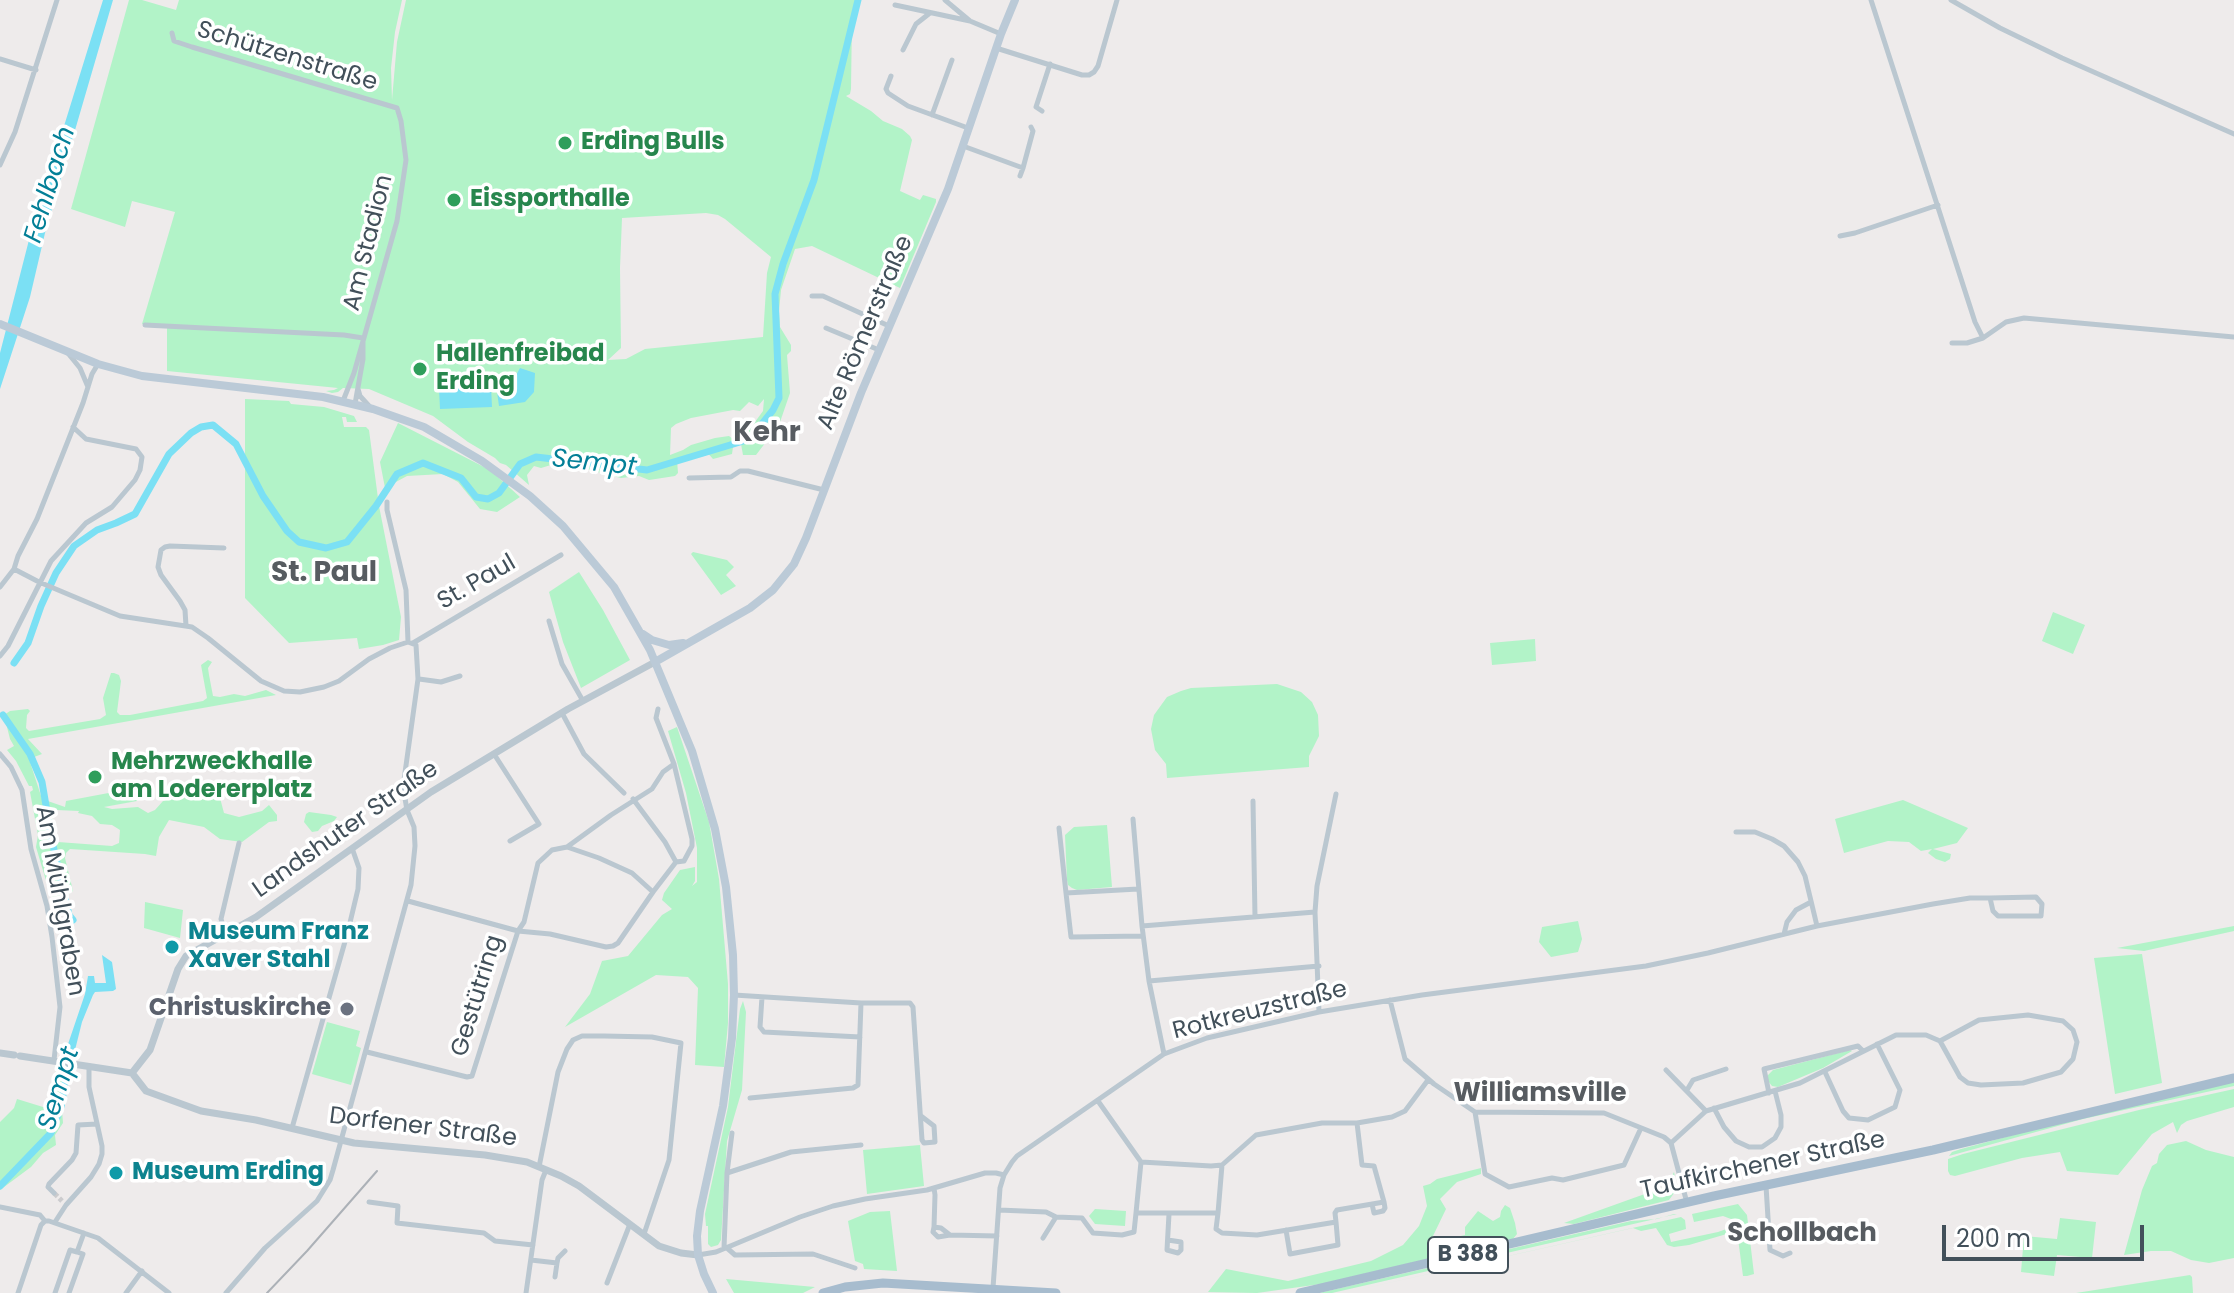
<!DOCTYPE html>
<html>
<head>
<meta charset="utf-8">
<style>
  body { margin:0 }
  #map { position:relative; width:2234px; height:1293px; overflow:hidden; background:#eeebeb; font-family:Poppins,sans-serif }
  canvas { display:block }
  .scale { position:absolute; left:1942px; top:1225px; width:202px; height:36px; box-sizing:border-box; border:4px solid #42505a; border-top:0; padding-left:10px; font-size:24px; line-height:28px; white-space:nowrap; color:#42505a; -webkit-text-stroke:6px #fff; paint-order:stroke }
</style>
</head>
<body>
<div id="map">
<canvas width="2234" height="1293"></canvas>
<div class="scale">200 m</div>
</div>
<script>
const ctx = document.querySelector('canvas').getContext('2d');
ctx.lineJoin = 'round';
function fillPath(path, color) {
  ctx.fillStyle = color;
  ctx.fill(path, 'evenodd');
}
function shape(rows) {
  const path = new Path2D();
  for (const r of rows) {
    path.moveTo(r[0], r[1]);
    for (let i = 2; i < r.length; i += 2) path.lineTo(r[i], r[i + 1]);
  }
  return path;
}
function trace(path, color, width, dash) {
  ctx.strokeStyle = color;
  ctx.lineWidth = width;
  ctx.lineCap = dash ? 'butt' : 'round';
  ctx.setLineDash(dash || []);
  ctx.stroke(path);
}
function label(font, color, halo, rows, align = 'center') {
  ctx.font = font + ' Poppins,sans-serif';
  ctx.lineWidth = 7;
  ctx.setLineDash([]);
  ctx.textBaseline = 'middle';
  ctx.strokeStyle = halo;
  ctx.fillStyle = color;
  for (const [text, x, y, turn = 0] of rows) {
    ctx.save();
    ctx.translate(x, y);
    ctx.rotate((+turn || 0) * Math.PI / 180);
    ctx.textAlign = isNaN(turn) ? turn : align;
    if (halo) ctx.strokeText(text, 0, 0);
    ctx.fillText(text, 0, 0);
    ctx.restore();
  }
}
fillPath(shape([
  [129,0,142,0,176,10,179,0,402,0,395,32,391,68,392,100,397,42,406,0,856,0,852,17,851,89,850,94,846,96,871,111,883,121,902,129,910,136,912,140,900,191,920,200,923,195,936,199,936,202,900,288,812,246,795,249,781,290,779,311,780,327,791,345,791,351,787,355,790,393,779,425,756,455,743,455,741,444,744,432,755,422,763,411,764,399,758,406,749,402,740,411,733,410,691,418,676,424,671,428,670,455,683,450,691,445,715,438,729,436,734,440,732,454,713,459,705,450,677,460,678,473,675,476,649,480,639,476,621,478,574,466,551,465,541,468,534,466,527,475,529,485,506,465,500,463,495,458,468,442,433,416,369,389,343,388,338,392,332,393,326,391,334,390,338,388,167,371,167,326,142,324,175,212,132,201,125,227,71,209],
  [706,213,718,215,725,219,771,257,767,273,763,337,645,349,626,359,608,360,621,348,620,268,622,218],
  [245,399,289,401,291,404,324,407,354,416,357,422,347,422,346,417,342,417,344,427,366,427,369,430,379,506,401,617,399,640,383,645,359,649,357,638,289,643,245,598],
  [398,423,490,470,520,497,497,512,480,509,458,482,443,474,407,476,394,483,386,493,380,462],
  [693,552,727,560,734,567,726,575,736,586,721,595,691,554],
  [579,572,603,610,630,660,581,688,563,642,549,592],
  [2053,612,2085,625,2073,654,2042,641],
  [1535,639,1536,661,1492,665,1490,643],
  [208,660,212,662,208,668,209,675,213,696,220,697,234,694,245,696,266,690,276,695,28,739,42,754,29,759,42,799,65,807,66,801,135,788,137,801,104,807,112,809,138,807,148,813,155,810,163,801,203,789,213,791,220,798,224,813,239,817,262,811,269,805,277,815,277,821,269,822,242,842,220,839,204,827,169,820,159,837,156,856,145,854,70,849,66,853,65,858,73,891,70,893,53,897,50,894,36,847,38,835,30,792,33,790,32,786,29,786,16,761,7,750,14,746,10,739,4,715,10,711,28,709,30,711,27,715,26,728,29,731,100,719,106,715,103,698,111,673,114,673,119,675,121,681,117,712,120,715,130,715,203,701,207,698,201,665],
  [56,810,79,811,78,813,92,816,100,824,112,825,120,830,119,843,112,846,58,842,55,839,52,827,53,812],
  [1277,684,1301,692,1312,702,1318,715,1319,736,1309,756,1309,767,1167,778,1166,764,1155,750,1151,729,1154,715,1167,697,1181,691,1191,688],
  [677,727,709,822,719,879,728,984,728,1023,724,1067,695,1065,698,988,688,977,656,975,565,1027,590,994,602,961,628,956,662,915,672,909,662,900,664,893,680,870,695,867,695,881,692,886,697,882,697,848,686,793,668,731],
  [1903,800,1968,828,1957,843,1933,849,1951,854,1950,859,1945,862,1936,859,1928,853,1932,849,1921,851,1909,842,1888,841,1844,853,1835,819],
  [309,812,331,815,337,817,334,821,322,826,318,831,312,832,304,822,306,814],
  [1107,825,1112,887,1077,890,1072,888,1068,885,1067,880,1065,835,1074,827],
  [145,902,183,910,180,938,144,928],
  [1578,921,1582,939,1578,952,1551,957,1539,942,1542,927],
  [2234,926,2234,931,2144,951,2117,948],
  [2142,954,2162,1083,2115,1094,2094,958],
  [743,1001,746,1012,742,1090,727,1141,721,1240,718,1245,711,1247,708,1244,708,1226,706,1226,705,1214,728,1107,740,1009],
  [327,1022,360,1031,356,1046,361,1048,351,1085,312,1074],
  [1850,1050,1852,1051,1823,1068,1778,1087,1772,1086,1768,1081,1768,1075,1773,1070],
  [56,1069,64,1071,61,1097,63,1123,55,1135,56,1145,43,1153,31,1167,0,1190,0,1122,14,1108,17,1099,43,1107,48,1105,52,1101],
  [2234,1082,2234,1086,2083,1119,1949,1156,1952,1152,1961,1149,2043,1127],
  [2234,1089,2234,1107,2187,1121,2181,1125,2177,1133,2173,1122,2152,1134,2118,1175,2067,1171,2060,1152,2022,1158,1955,1176,1950,1175,1948,1171,1948,1159,1963,1154,2139,1110],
  [2186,1141,2206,1150,2234,1157,2234,1258,2209,1263,2191,1260,2171,1251,2151,1251,2124,1255,2142,1190,2152,1166,2157,1163,2159,1154,2167,1145],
  [920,1145,924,1186,867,1194,863,1150],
  [1481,1168,1481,1174,1457,1182,1440,1199,1446,1209,1432,1238,1443,1240,1465,1235,1465,1227,1478,1211,1493,1221,1500,1217,1501,1211,1505,1205,1510,1208,1515,1223,1517,1234,1513,1239,1321,1284,1257,1293,1208,1292,1226,1269,1288,1281,1371,1261,1403,1245,1419,1226,1427,1206,1423,1186,1430,1184,1437,1179],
  [1674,1172,1677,1189,1669,1200,1574,1224,1564,1223,1667,1186],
  [1738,1204,1747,1215,1754,1274,1747,1276,1743,1276,1737,1231,1689,1245,1674,1247,1667,1245,1656,1228,1641,1231,1633,1228,1344,1293,1681,1217,1685,1220,1686,1229,1669,1234,1671,1242,1718,1232,1732,1227,1731,1219,1723,1216,1694,1222,1692,1214],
  [1095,1209,1126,1211,1125,1226,1095,1224,1089,1216],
  [890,1211,897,1271,864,1269,863,1264,855,1261,848,1221,870,1212],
  [1674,1214,1677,1214,1332,1293,1319,1293,1631,1221,1657,1219],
  [2060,1218,2096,1222,2092,1258,2057,1255,2054,1276,2021,1272,2024,1236,2057,1239],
  [2190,1275,2192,1277,2193,1293,2076,1293],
  [726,1279,815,1287,803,1293,734,1293]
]), '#b2f3c8');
fillPath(shape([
  [103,0,113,0,45,233,30,297,0,389,0,353,30,236],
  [520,368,535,373,534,392,525,402,499,406,496,385,514,379],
  [491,386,492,407,440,409,439,388],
  [102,955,112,962,116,989,113,991,95,992,93,995,82,1022,68,1078,66,1081,64,1066,67,1047,85,994,88,976,94,976,95,983,106,983]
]), '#7be0f4');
trace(shape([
  [14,663,28,643,41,606,56,573,74,546,97,530,116,523,135,514,169,454,191,433,201,427,213,425,236,444,263,496,287,531,299,542,326,548,347,542,376,506,397,474,423,463,461,478,476,497,488,499,499,493,520,464,536,457,647,470,750,439,773,410,779,398,775,294,783,264,814,180,858,0],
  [3,715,30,754,42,782,52,841,69,915,73,920],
  [0,1186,51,1133,61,1107,67,1071]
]), '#7be0f4', 7);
trace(shape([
  [54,1193,62,1201]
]), '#ccccce', 5, [5, 2.5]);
trace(shape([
  [945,0,970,21,1001,34],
  [1871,0,1975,322,1983,338,2006,322,2024,318,2234,337],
  [1951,0,2000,28,2062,58,2234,134],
  [895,5,970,21],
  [172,33,174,41,192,47,397,108,401,121,406,160,397,221,354,373,343,401],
  [996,48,1082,75,1089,75,1094,72,1098,66,1117,0],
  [903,50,916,24,930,13],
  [0,59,36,70],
  [891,76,886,89,888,93,908,106,968,128],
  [1042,111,1036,107,1050,64],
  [932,115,952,60],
  [963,146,1023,168,1033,131,1031,127],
  [0,165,15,132,57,0],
  [1020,176,1023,168],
  [1840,236,1855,233,1938,205],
  [812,296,823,296,889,326],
  [145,325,344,335,363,338],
  [826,328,879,350],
  [1952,343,1967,343,1983,338],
  [67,352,80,368,88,387],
  [358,389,360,396,370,407],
  [355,404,363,359,363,342],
  [689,478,731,477,740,471,748,471,824,490],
  [387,502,387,510,406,590,408,642],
  [14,569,39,582,120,616,192,627,208,638,261,681,284,691,300,692,324,687,339,681,369,659,390,648,408,642,416,645,418,679,403,787,407,810,414,827,415,846,411,885,333,1170,330,1180,317,1201,265,1248,226,1293],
  [0,587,14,569,18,556,37,519,83,403,92,374,98,364],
  [549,621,562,664,583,701],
  [186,626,185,610,180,601,161,575,158,567,161,550,165,547,170,546,224,548],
  [413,643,561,555],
  [0,656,8,646,51,561,86,523,112,507,135,480,140,470,142,457,136,449,86,439,73,427],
  [419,679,441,682,460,676],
  [658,709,656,718,674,764,692,839,692,846,684,861,676,862],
  [562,713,584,754,624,793],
  [0,754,11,767,22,790,31,849,47,906,52,937,60,1007,54,1060],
  [494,754,539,824,510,841],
  [633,799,665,842,676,862,653,892],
  [1253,801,1255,917],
  [1133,819,1142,926,1315,912,1317,886,1336,794],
  [1059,828,1066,893,1138,889],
  [1736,832,1755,832,1772,839,1784,846,1798,862,1805,876,1817,926],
  [567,847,599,858,632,873,653,892,618,943,613,946,606,947,550,934,518,931,524,922,538,863,552,850,567,847,611,815,652,789,663,772,674,764],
  [1066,893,1071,937,1143,936],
  [1315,912,1319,1012],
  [1142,926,1149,981,1164,1054],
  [1784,934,1787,922,1796,910,1811,902],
  [226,935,221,919,239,843],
  [1149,981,1319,966],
  [734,995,861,1003,910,1003,913,1007,922,1140,924,1143,935,1142,934,1126,921,1116],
  [762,997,760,1027,764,1032,860,1037],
  [1390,1000,1405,1059,1434,1084,1475,1112,1604,1113,1664,1137,1671,1143,1687,1203],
  [367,1052,467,1077,472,1076,518,931,408,901],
  [1666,1070,1706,1111],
  [1825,1072,1843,1111,1849,1118,1868,1120,1895,1107,1900,1090,1877,1044],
  [1687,1090,1693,1080,1726,1069],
  [1769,1093,1764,1069,1858,1046,1863,1051],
  [750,1098,853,1088,858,1085,861,1003],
  [1098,1101,1141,1162],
  [1714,1108,1724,1127,1736,1141,1749,1147,1762,1147,1775,1138,1781,1127,1781,1115,1775,1091],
  [1475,1112,1485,1174,1509,1187,1552,1178,1563,1180,1624,1165,1641,1128],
  [292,1128,348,931,358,889,359,868,352,848],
  [1671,1143,1706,1111,1800,1083,1896,1035,1926,1035,1940,1041,1960,1077,1968,1083,1981,1085,2023,1083,2061,1072,2073,1059,2077,1042,2073,1030,2063,1021,2028,1015,1979,1020,1940,1041],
  [1141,1162,1211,1166,1222,1165,1256,1135,1322,1123,1357,1123,1392,1117,1405,1111,1428,1080],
  [539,1167,558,1072,567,1049,573,1040,582,1036,604,1036,652,1037,681,1043,669,1160,644,1234],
  [727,1173,791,1152,861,1145],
  [1766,1186,1770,1250,1783,1256,1790,1253],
  [54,1193,48,1187,49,1184,72,1160,76,1153,78,1125,97,1124],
  [369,1202,398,1206,397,1223,484,1233,495,1241,533,1245],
  [1372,1204,1374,1213,1383,1211,1385,1208,1384,1202],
  [0,1207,40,1215,45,1221],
  [999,1210,1046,1212,1056,1217,1082,1218,1093,1233,1122,1235,1134,1232,1136,1213,1218,1213,1216,1229,1222,1233,1257,1235,1336,1222,1335,1213,1337,1210,1384,1202,1374,1166,1362,1165,1357,1123],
  [1136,1213,1141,1162],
  [1218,1213,1222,1165],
  [55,1222,66,1205,91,1177,99,1164,102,1154,102,1146,89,1087,89,1066],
  [934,1227,941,1228,950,1235,938,1237,933,1232,934,1227,935,1195,934,1188],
  [1286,1230,1290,1254,1338,1245,1336,1222],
  [950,1235,997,1236],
  [1043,1238,1056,1217],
  [1168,1240,1181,1242,1181,1250,1178,1253,1167,1250,1169,1214],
  [724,1248,727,1173,732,1133],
  [727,1248,735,1255,813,1254,855,1268],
  [698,1255,716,1252,800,1217,833,1206,865,1199,927,1190,985,1173,996,1173,1004,1175],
  [531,1260,557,1263,555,1277],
  [557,1263,558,1258,565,1251],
  [607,1283,630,1224],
  [993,1288,1000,1188,1004,1175,1012,1162,1017,1156,1164,1054,1207,1038,1319,1012,1422,995,1646,966,1708,953,1817,926,1933,904,1970,898,1990,898,1993,911,1998,916,2041,916,2042,904,2036,897,1990,898],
  [18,1293,41,1225,45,1221,49,1221,98,1238,169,1293],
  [55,1293,70,1250,77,1252],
  [69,1293,83,1254,77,1252,84,1233],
  [126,1293,142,1271],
  [526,1293,542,1180,546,1170]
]), '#bac7d0', 5);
trace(shape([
  [0,1053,14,1055],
  [20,1056,132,1073],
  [132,1073,150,1050,178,969,186,956,256,917,431,792,568,709,655,662],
  [132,1073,146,1091,201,1111,256,1120,354,1143,485,1155,527,1162,561,1176,579,1186,659,1246,681,1253,698,1255]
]), '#bac7d0', 7);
trace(shape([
  [0,324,98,364,142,376,323,397,373,409,424,427,482,461,530,496,563,526,614,587,650,650,692,751,715,829,726,887,733,955,734,995,732,1038,723,1106,700,1211,697,1236,698,1255,704,1274,713,1293],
  [643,634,652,640,669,645,683,643],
  [655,662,750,608,773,590,794,564,806,538,861,393,948,189,1001,34,1015,0]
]), '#bbcad7', 8);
trace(shape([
  [823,1293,845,1287,883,1283,1056,1293],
  [1300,1293,1714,1196,1933,1150,2234,1078]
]), '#a7bcce', 9);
trace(shape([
  [267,1293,307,1251,377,1171]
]), '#acb1b7', 2);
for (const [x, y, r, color] of [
  [565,143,8,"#2e9e5b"],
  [454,200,8,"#2e9e5b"],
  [420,369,8,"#2e9e5b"],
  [95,777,8,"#2e9e5b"],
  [172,947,8,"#0f9aa8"],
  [347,1009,8,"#6b7280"],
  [116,1173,8,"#0f9aa8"]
]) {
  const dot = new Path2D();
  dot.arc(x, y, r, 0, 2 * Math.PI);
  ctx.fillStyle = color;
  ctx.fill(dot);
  trace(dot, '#fff', 3);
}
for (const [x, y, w] of [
  [1468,1255,80]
]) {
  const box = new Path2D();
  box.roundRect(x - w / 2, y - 18, w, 36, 6);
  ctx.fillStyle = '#fff';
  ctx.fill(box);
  trace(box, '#42505a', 2);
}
label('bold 22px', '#42505a', null, [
  ["B 388",1468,1255]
]);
label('24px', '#42505a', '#fff', [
  ["Schützenstraße",287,57,17],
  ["Am Stadion",369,243,-76],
  ["Alte Römerstraße",866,333,-67],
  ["St. Paul",477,583,-30],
  ["Landshuter Straße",346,830,-35],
  ["Am Mühlgraben",59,901,80],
  ["Gestütring",478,996,-73],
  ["Rotkreuzstraße",1260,1011,-14],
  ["Dorfener Straße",423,1128,7],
  ["Taufkirchener Straße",1763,1166,-12]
]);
label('bold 24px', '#27864d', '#fff', [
  ["Erding Bulls",581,143],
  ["Eissporthalle",470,200],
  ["Hallenfreibad",436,355],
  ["Erding",436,383],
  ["Mehrzweckhalle",111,763],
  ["am Lodererplatz",111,791]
], 'left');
label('bold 24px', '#0d838f', '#fff', [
  ["Museum Franz",188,933],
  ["Xaver Stahl",188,961],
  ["Museum Erding",132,1173]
], 'left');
label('bold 24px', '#5b616d', '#fff', [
  ["Christuskirche",331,1009]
], 'right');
label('italic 26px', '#037f97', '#fff', [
  ["Fehlbach",51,185,-73],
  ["Sempt",594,464,6],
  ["Sempt",60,1089,-73]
]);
label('bold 26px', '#575c61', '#fff', [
  ["Williamsville",1540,1094],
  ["Schollbach",1802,1234]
]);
label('bold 28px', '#575c61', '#fff', [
  ["Kehr",767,434],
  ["St. Paul",324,574]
]);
</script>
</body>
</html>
